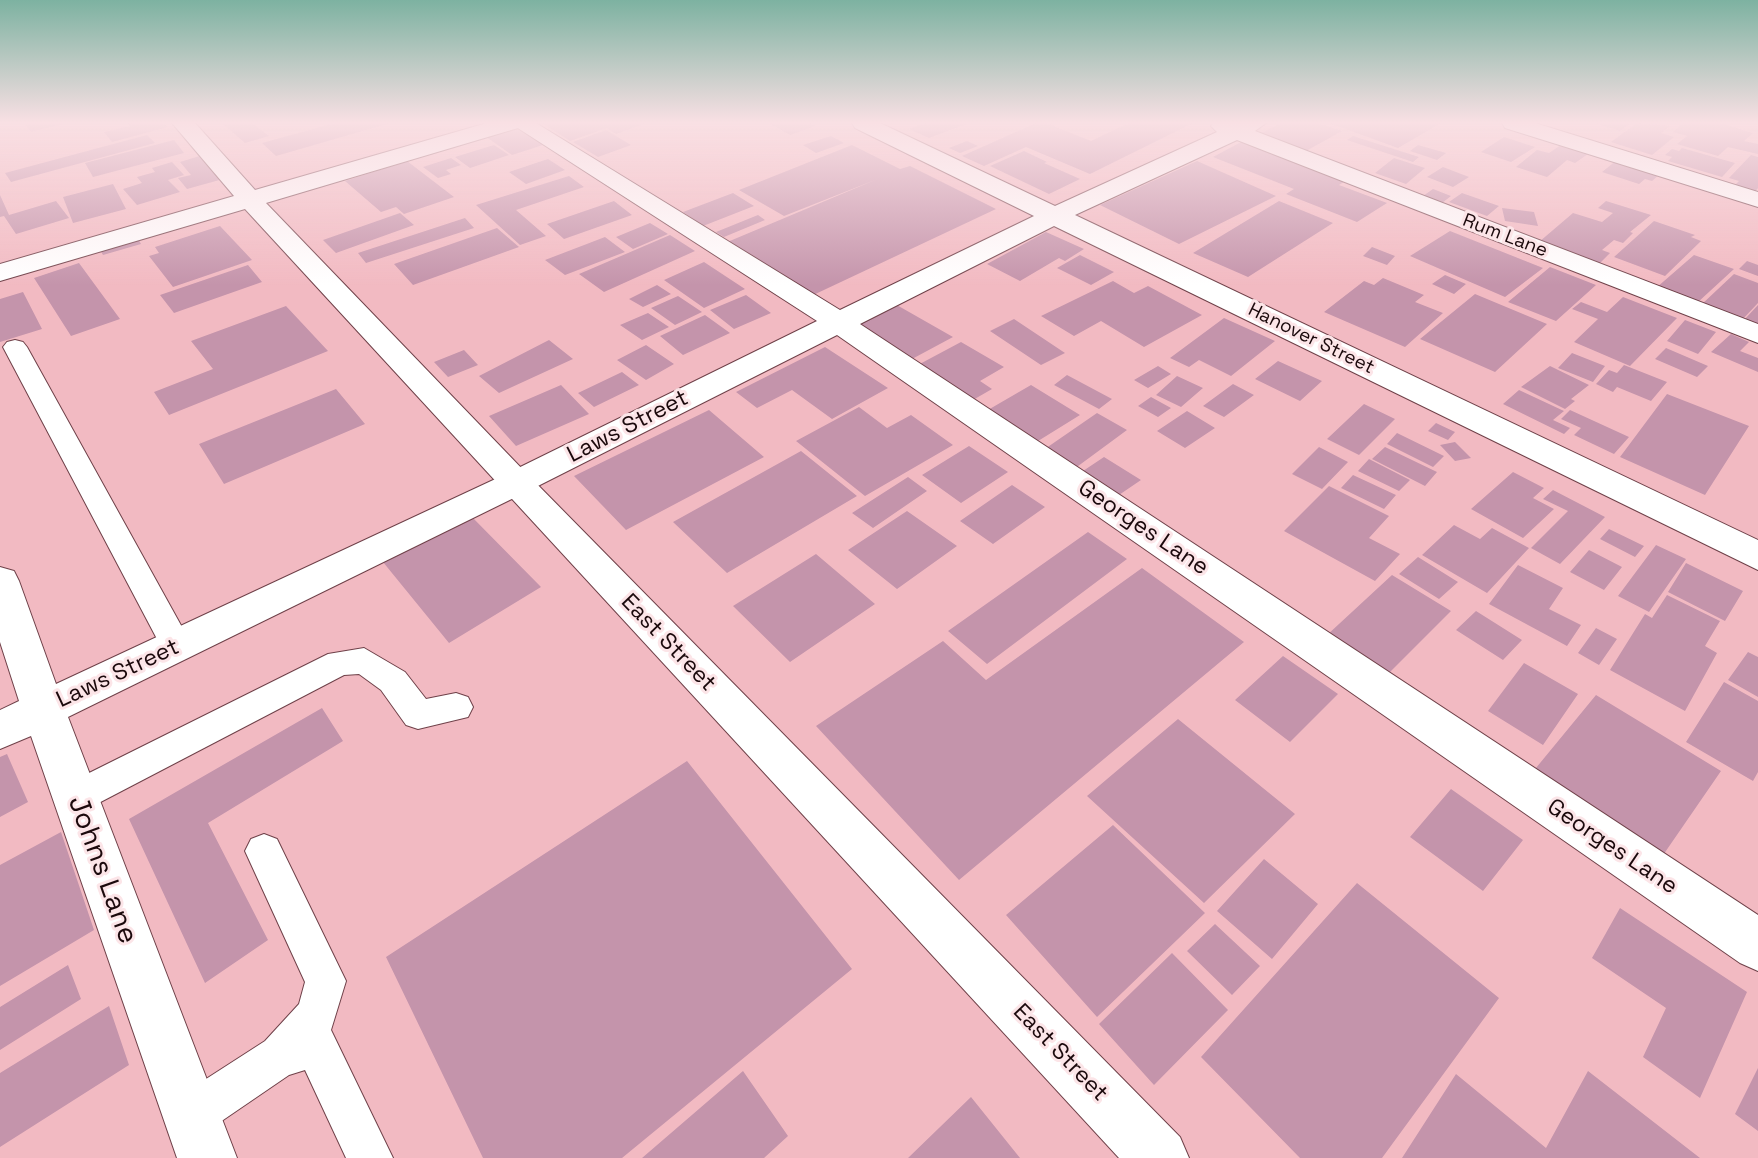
<!DOCTYPE html>
<html>
<head>
<meta charset="utf-8">
<style>
  body { margin:0 }
  canvas { display:block; background:#f2bac2 }
</style>
</head>
<body>
<canvas width="1758" height="1158"></canvas>
<script>
const ctx = document.querySelector('canvas').getContext('2d');
ctx.lineJoin = 'round';
function fillPath(path, color) {
  ctx.fillStyle = color;
  ctx.fill(path, 'evenodd');
}
function shape(rows) {
  const path = new Path2D();
  for (const r of rows) {
    path.moveTo(r[0], r[1]);
    for (let i = 2; i < r.length; i += 2) path.lineTo(r[i], r[i + 1]);
  }
  return path;
}
function trace(path, color, width, dash) {
  ctx.strokeStyle = color;
  ctx.lineWidth = width;
  ctx.lineCap = dash ? 'butt' : 'round';
  ctx.setLineDash(dash || []);
  ctx.stroke(path);
}
function label(font, color, halo, rows, align = 'center') {
  ctx.font = font + ' "Space Grotesk",sans-serif';
  ctx.lineWidth = 6;
  ctx.setLineDash([]);
  ctx.textBaseline = 'middle';
  ctx.strokeStyle = halo;
  ctx.fillStyle = color;
  for (const [text, x, y, turn = 0] of rows) {
    ctx.save();
    ctx.translate(x, y);
    ctx.rotate((+turn || 0) * Math.PI / 180);
    ctx.textAlign = isNaN(turn) ? turn : align;
    if (halo) ctx.strokeText(text, 0, 0);
    ctx.fillText(text, 0, 0);
    ctx.restore();
  }
}
fillPath(shape([
  [24,123,63,123,63,124,31,132],
  [128,123,163,123,168,127,112,142,104,132,130,126],
  [222,123,252,123,269,136,245,143],
  [335,123,390,123,276,156,262,143],
  [542,123,646,123,616,134,607,128,570,141],
  [769,123,810,123,815,126,790,135],
  [926,123,969,123,929,138,909,129],
  [1036,123,1046,123,1091,141,1129,123,1193,123,1090,174,1026,147,984,166,962,156],
  [1281,123,1318,123,1342,131,1306,151,1259,134],
  [1329,123,1441,123,1398,148],
  [1595,123,1630,123,1620,131],
  [1637,123,1670,126,1661,133,1674,137,1652,155,1611,142],
  [1683,123,1720,123,1753,133,1744,141,1758,144,1758,154,1728,147,1718,156,1677,144,1687,136,1673,132],
  [515,124,546,144,512,155,482,134],
  [606,130,631,145,598,157,573,142],
  [147,135,155,143,11,182,5,173],
  [831,136,844,143,816,153,803,145],
  [1353,136,1419,157,1413,162,1347,140],
  [1504,137,1535,147,1511,162,1481,152],
  [174,140,184,153,93,177,85,163],
  [967,141,978,146,960,153,949,148],
  [1243,141,1347,180,1339,185,1387,203,1357,222,1286,194,1294,189,1213,157],
  [494,145,509,155,470,168,455,157],
  [852,145,900,169,910,166,996,209,809,297,725,243,875,180,784,216,739,190],
  [1418,145,1446,153,1437,160,1410,151],
  [1561,145,1588,154,1575,163,1567,160,1547,177,1516,167,1537,150,1549,153],
  [1682,148,1735,163,1722,177,1668,161,1672,157,1665,155,1672,149,1679,151],
  [1024,151,1047,162,1044,163,1080,179,1049,194,990,166],
  [203,155,223,179,187,189,178,178,191,175,180,162],
  [1751,155,1758,157,1758,188,1753,194,1732,188,1739,181,1729,178],
  [451,158,461,165,446,170,451,174,438,178,423,167],
  [1394,158,1425,168,1406,184,1375,173],
  [548,159,565,170,526,184,509,172],
  [1617,160,1660,174,1652,181,1645,179,1639,184,1602,172],
  [407,161,454,197,404,214,396,207,381,212,345,181],
  [1197,161,1276,196,1179,244,1100,205],
  [172,162,184,175,168,180,180,192,137,205,123,189,142,183,137,177,155,172,152,168],
  [1443,167,1469,177,1453,187,1427,177],
  [569,176,584,187,516,210,546,236,520,245,476,205],
  [113,184,126,209,73,223,63,197],
  [1433,189,1451,196,1442,203,1423,196],
  [733,193,754,206,703,226,683,212],
  [1462,193,1499,206,1487,216,1449,202],
  [0,195,9,215,56,201,69,218,16,234,4,216,0,217],
  [614,201,632,215,564,239,547,224],
  [1279,201,1333,223,1248,277,1193,253],
  [1606,201,1651,215,1630,232,1633,233,1623,243,1614,240,1602,250,1610,253,1599,264,1539,242,1573,213,1602,222,1613,213,1598,208],
  [1502,208,1534,212,1538,226,1505,221],
  [400,213,414,225,336,253,323,240],
  [758,215,765,220,724,237,716,232],
  [465,218,474,228,366,263,358,253],
  [1654,221,1695,235,1691,237,1701,241,1665,276,1614,257],
  [650,223,668,234,633,249,616,237],
  [220,226,252,260,173,287,149,256,159,253,155,247],
  [497,228,519,247,413,285,394,264],
  [1450,231,1543,268,1505,297,1410,256],
  [1046,232,1084,249,1065,261,1059,258,1020,281,987,264],
  [670,235,695,251,604,292,579,274],
  [137,237,141,244,103,255,99,248],
  [605,237,625,252,565,275,545,260],
  [1372,247,1395,256,1387,265,1363,256],
  [1080,255,1114,272,1091,285,1057,268],
  [1694,255,1734,269,1697,303,1656,288],
  [1747,261,1758,265,1758,276,1739,269],
  [704,262,745,289,704,308,664,280],
  [79,263,120,319,71,336,34,278],
  [248,265,262,282,174,313,160,295],
  [1550,267,1596,285,1556,321,1508,302],
  [1734,274,1758,283,1758,303,1742,320,1701,305],
  [1445,275,1466,284,1454,294,1432,284],
  [1383,278,1424,295,1415,302,1443,313,1405,347,1324,312,1364,281,1374,285],
  [1113,281,1134,293,1148,286,1202,315,1144,347,1101,321,1074,336,1041,316],
  [657,285,671,294,643,307,629,299],
  [23,292,42,329,0,342,0,299],
  [1475,294,1547,324,1495,372,1420,339],
  [746,295,771,313,734,329,710,310],
  [678,296,702,312,675,325,651,308],
  [1623,297,1677,318,1630,366,1574,342,1598,319,1572,309,1581,302,1607,312],
  [895,304,953,337,912,359,858,325],
  [1758,305,1758,326,1743,321],
  [286,306,328,351,169,415,154,392,213,369,191,341],
  [648,313,669,327,642,340,620,325],
  [705,315,730,333,683,355,660,336],
  [1224,318,1275,341,1231,376,1199,360,1189,367,1170,358],
  [1014,319,1065,353,1041,365,990,331],
  [1685,320,1716,332,1698,354,1667,341],
  [1731,334,1749,342,1740,351,1758,358,1758,372,1711,352],
  [549,340,573,359,499,393,479,376],
  [961,342,1004,367,980,381,992,389,966,404,916,366],
  [646,345,674,364,646,380,617,360],
  [825,347,888,388,832,419,792,390,757,408,736,392],
  [1666,348,1708,366,1697,377,1655,359],
  [464,350,478,365,448,377,434,362],
  [1572,353,1605,366,1593,382,1558,368],
  [1278,361,1322,381,1300,401,1255,379],
  [1624,365,1667,382,1651,401,1617,387,1613,392,1596,384,1609,370,1617,373],
  [1158,366,1171,374,1148,388,1134,380],
  [1550,366,1589,385,1571,399,1575,401,1565,409,1521,387],
  [622,372,639,385,594,407,578,393],
  [1067,375,1112,399,1099,409,1054,385],
  [1177,376,1203,388,1181,407,1156,395],
  [1233,384,1254,395,1224,417,1203,406],
  [561,385,589,414,516,446,489,416],
  [1031,385,1080,415,1030,446,981,414],
  [336,389,365,424,224,484,199,444],
  [1519,390,1564,411,1553,420,1570,428,1564,434,1503,404],
  [1667,394,1749,426,1705,495,1620,457],
  [1151,397,1171,408,1158,417,1138,406],
  [1364,404,1395,419,1359,455,1327,439],
  [859,407,887,428,911,415,953,445,865,496,796,441],
  [709,410,764,457,626,530,574,476],
  [1570,410,1629,437,1614,454,1574,435,1581,428,1561,419],
  [1187,411,1215,428,1185,448,1157,431],
  [1097,413,1127,430,1070,472,1039,453],
  [1436,423,1455,432,1448,440,1428,431],
  [1397,433,1444,456,1433,467,1387,444],
  [1455,442,1471,458,1455,461,1440,445],
  [969,446,1008,472,961,503,922,475],
  [1319,447,1348,462,1322,489,1292,474],
  [1385,447,1437,472,1425,486,1372,459],
  [801,451,857,496,727,573,673,522],
  [1104,457,1141,480,1116,497,1080,473],
  [1369,459,1410,480,1399,491,1358,471],
  [1513,472,1544,488,1533,498,1554,509,1523,538,1471,509],
  [1353,475,1396,495,1384,509,1341,488],
  [908,477,927,491,873,528,852,513],
  [1012,485,1045,507,993,544,960,521],
  [1329,486,1389,516,1369,538,1400,554,1375,581,1284,531],
  [1553,490,1605,517,1560,564,1531,548,1568,511,1543,499],
  [907,511,957,546,897,589,848,550],
  [471,516,541,587,449,643,383,562],
  [1454,525,1480,539,1492,528,1529,548,1487,593,1422,555],
  [1609,529,1644,546,1635,557,1600,539],
  [1088,532,1127,559,987,664,948,631],
  [1656,545,1686,559,1649,612,1618,596],
  [1589,550,1622,567,1604,590,1570,572],
  [816,554,875,604,790,662,733,606],
  [1418,557,1458,582,1439,599,1399,574],
  [1686,563,1743,591,1725,621,1668,592],
  [1518,565,1563,588,1549,609,1581,625,1567,646,1489,604],
  [1142,568,1244,642,959,880,816,726,943,641,986,680],
  [1392,575,1451,611,1386,676,1326,636],
  [1667,595,1720,621,1705,646,1717,653,1685,711,1610,670,1645,614,1652,618],
  [1476,611,1522,640,1503,660,1456,630],
  [1596,628,1617,639,1599,665,1578,653],
  [1748,652,1758,657,1758,697,1728,680],
  [1283,656,1338,694,1290,742,1235,700],
  [1524,663,1578,694,1543,745,1488,711],
  [1724,682,1758,701,1758,772,1753,781,1686,742],
  [1596,695,1721,771,1659,861,1531,774],
  [322,708,343,741,208,823,268,940,205,983,129,819],
  [1178,719,1295,814,1204,903,1087,796],
  [7,754,28,802,0,817,0,757],
  [687,761,852,969,622,1158,483,1158,386,957],
  [1451,789,1523,840,1483,891,1410,837],
  [1113,825,1205,913,1097,1017,1006,915],
  [61,832,94,930,0,986,0,865],
  [1264,859,1318,904,1272,959,1217,911],
  [1357,883,1499,998,1382,1158,1300,1158,1201,1057],
  [1620,908,1747,992,1700,1098,1643,1057,1666,1008,1592,958],
  [1215,924,1260,966,1232,995,1187,951],
  [1172,953,1228,1010,1154,1085,1099,1024],
  [68,965,81,999,0,1050,0,1007],
  [109,1006,129,1065,0,1147,0,1073],
  [1758,1068,1758,1131,1735,1114],
  [743,1071,788,1136,764,1158,642,1158],
  [1588,1071,1700,1158,1402,1158,1456,1074,1546,1148],
  [971,1097,1020,1158,908,1158]
]), '#c494ab');
const service = shape([
  [15,340,23,342,27,347,188,638,193,647,188,656,177,660,166,656,3,347,7,342,15,340],
  [364,648,405,672,426,699,456,693,468,697,473,707,468,717,418,729,406,725,381,690,359,674,344,675,89,808,76,813,63,808,58,797,63,786,328,654,364,648],
  [264,834,277,839,346,981,331,1030,393,1158,346,1158,305,1070,289,1075,207,1131,191,1137,175,1131,169,1115,175,1099,265,1041,299,1004,305,982,245,851,251,839,264,834]
]);
const minor = shape([
  [510,123,536,123,840,310,1034,216,855,128,852,123,880,123,1055,206,1217,132,1211,126,1213,123,1266,123,1255,131,1758,324,1758,343,1237,140,1075,215,1758,540,1758,570,1054,226,860,324,1758,915,1758,971,1740,963,837,335,528,491,68,717,237,1158,177,1158,31,736,0,749,0,710,19,701,0,642,0,567,14,571,19,581,56,684,504,475,817,321,510,123],
  [1502,123,1535,123,1758,192,1758,207,1505,128,1502,123]
]);
const secondary = shape([
  [172,123,195,123,255,190,487,123,521,123,518,128,266,203,528,475,1180,1137,1189,1158,1119,1158,245,209,0,281,0,264,234,196,172,123]
]);
trace(service, '#6f4149', 2);
trace(minor, '#6f4149', 2);
trace(secondary, '#6f4149', 2);
fillPath(service, '#fff');
fillPath(minor, '#fff');
fillPath(secondary, '#fff');
const sky = ctx.createLinearGradient(0, 0, 0, 285);
sky.addColorStop(0, '#7db2a1');
sky.addColorStop(0.43, '#f9e0e4');
sky.addColorStop(1, '#f9e0e400');
ctx.fillStyle = sky;
ctx.fillRect(0, 0, 1758, 285);
label('19px', '#1b090c', '#fce5e8', [
  ["Rum Lane",1505,236,21],
  ["Hanover Street",1311,339,26]
]);
label('23px', '#1b090c', '#fce5e8', [
  ["Laws Street",628,427,-27],
  ["Georges Lane",1143,528,34],
  ["East Street",668,643,46],
  ["Laws Street",118,674,-25],
  ["Georges Lane",1612,847,34],
  ["East Street",1060,1053,46]
]);
label('28px', '#1b090c', '#fce5e8', [
  ["Johns Lane",102,870,70]
]);
</script>
</body>
</html>
